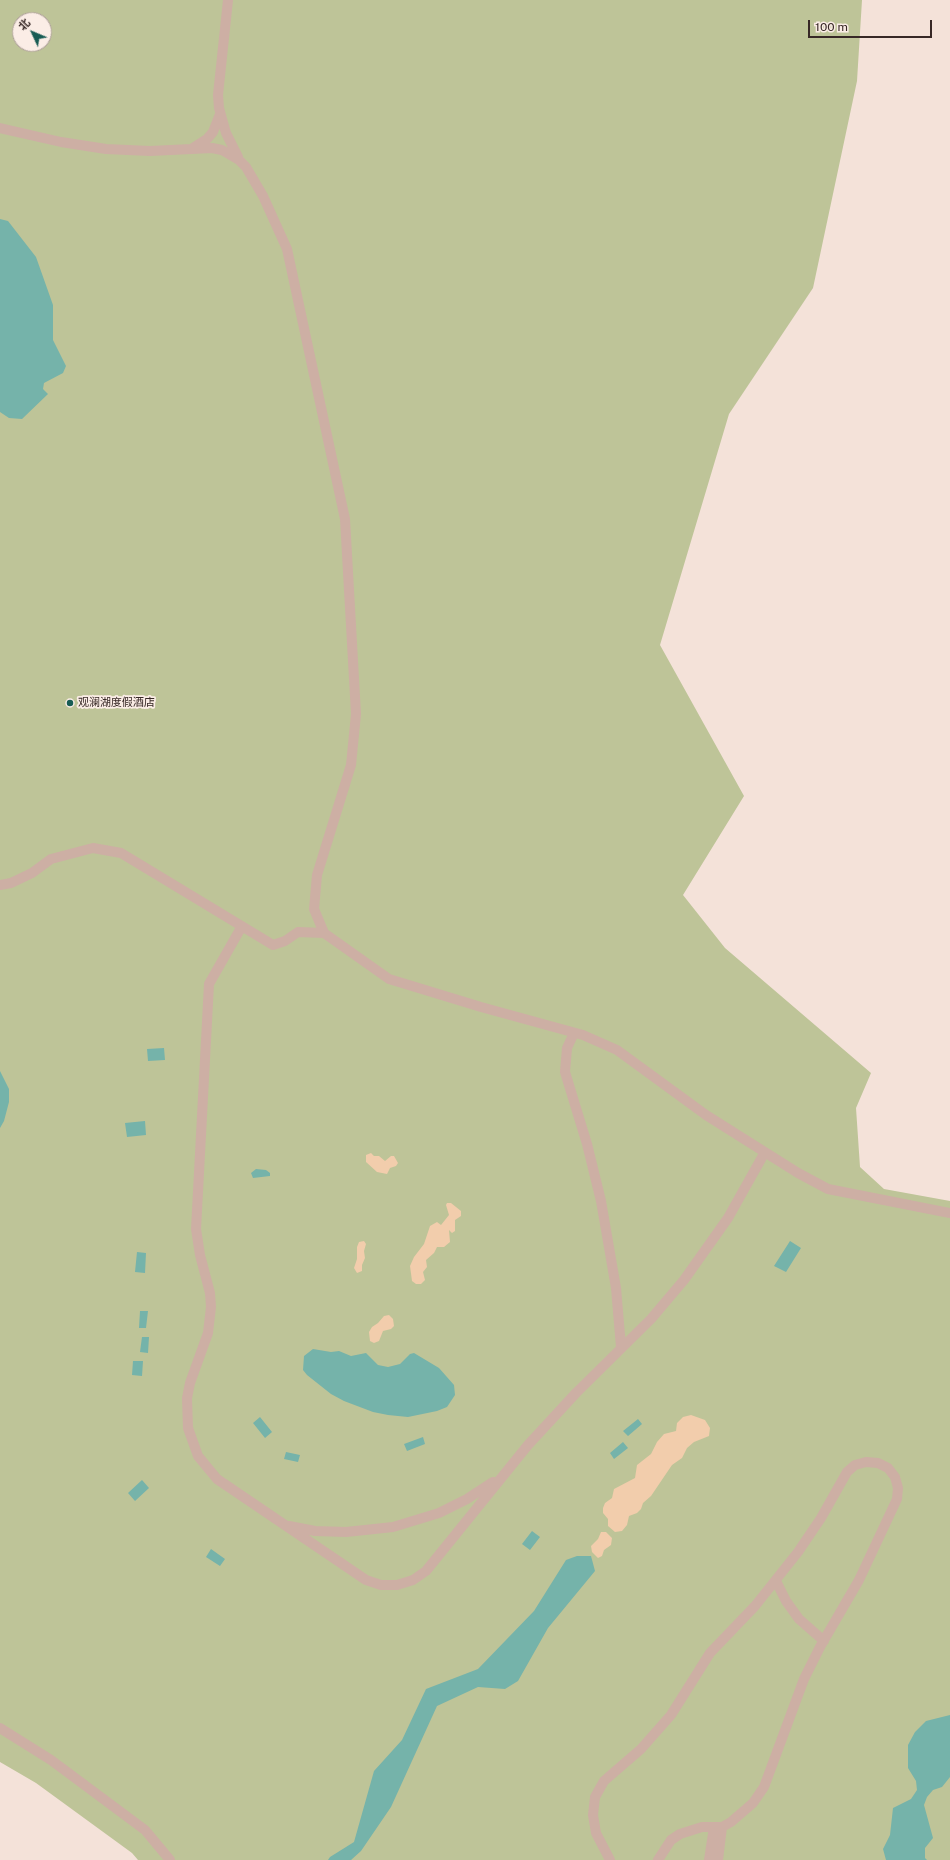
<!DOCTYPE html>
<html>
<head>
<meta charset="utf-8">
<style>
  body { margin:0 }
  #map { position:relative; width:950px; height:1860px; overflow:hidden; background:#f4e2d9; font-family:"Public Sans","Noto Sans SC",sans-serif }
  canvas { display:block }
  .north { position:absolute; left:12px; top:12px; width:40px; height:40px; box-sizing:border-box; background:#fbede6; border:1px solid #ad9e99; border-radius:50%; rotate:314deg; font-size:11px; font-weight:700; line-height:16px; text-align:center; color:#372826 }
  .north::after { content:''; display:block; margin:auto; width:14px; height:18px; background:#185c54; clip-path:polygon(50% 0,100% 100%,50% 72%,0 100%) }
  .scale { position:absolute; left:808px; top:20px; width:124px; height:18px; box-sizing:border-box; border:2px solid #372826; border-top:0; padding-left:5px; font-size:12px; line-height:14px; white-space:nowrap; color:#372826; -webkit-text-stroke:3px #fbede6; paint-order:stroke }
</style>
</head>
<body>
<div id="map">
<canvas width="950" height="1860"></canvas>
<div class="north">北</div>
<div class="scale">100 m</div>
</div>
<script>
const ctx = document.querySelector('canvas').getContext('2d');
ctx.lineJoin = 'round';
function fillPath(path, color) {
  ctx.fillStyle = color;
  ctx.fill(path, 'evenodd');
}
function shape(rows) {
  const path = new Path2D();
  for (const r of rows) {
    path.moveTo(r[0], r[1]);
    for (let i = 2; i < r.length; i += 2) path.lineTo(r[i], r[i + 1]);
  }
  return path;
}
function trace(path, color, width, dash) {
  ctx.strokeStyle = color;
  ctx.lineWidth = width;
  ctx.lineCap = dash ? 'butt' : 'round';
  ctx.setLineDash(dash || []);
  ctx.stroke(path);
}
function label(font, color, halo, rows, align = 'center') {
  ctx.font = font + ' "Public Sans","Noto Sans SC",sans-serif';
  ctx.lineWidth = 3.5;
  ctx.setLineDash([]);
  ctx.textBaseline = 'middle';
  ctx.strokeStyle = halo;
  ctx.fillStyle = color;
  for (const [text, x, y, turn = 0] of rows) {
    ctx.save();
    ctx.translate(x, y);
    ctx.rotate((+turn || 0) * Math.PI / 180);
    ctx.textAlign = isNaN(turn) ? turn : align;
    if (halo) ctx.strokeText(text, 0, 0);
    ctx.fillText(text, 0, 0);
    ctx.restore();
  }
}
fillPath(shape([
  [0,0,862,0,857,81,813,288,729,414,660,645,744,796,683,895,725,948,871,1073,856,1108,860,1167,884,1189,950,1201,950,1860,138,1860,132,1853,36,1783,0,1762],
  [20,20,44,20,44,44,20,44]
]), '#bec498');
fillPath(shape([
  [371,1153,374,1156,379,1156,385,1161,391,1156,394,1156,398,1163,396,1166,390,1168,387,1174,377,1172,366,1162,366,1155],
  [447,1203,451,1203,461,1211,461,1216,455,1220,455,1231,452,1233,449,1230,450,1242,444,1247,437,1247,434,1253,426,1260,427,1267,423,1272,425,1280,421,1284,416,1284,412,1281,410,1266,414,1257,424,1244,430,1226,437,1222,441,1225,449,1215,446,1205],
  [364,1241,366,1244,364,1251,365,1258,362,1265,362,1271,357,1273,354,1268,357,1259,357,1247,359,1242],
  [389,1315,393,1319,394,1326,391,1329,383,1331,379,1341,374,1343,370,1341,369,1332,372,1327,378,1323,384,1316],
  [691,1415,705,1420,710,1428,709,1436,694,1442,687,1448,682,1458,672,1465,651,1496,643,1503,641,1509,637,1513,629,1516,627,1525,622,1531,615,1532,608,1526,608,1519,603,1513,603,1508,605,1503,612,1498,614,1489,635,1478,637,1465,651,1454,657,1442,664,1434,676,1431,677,1423,683,1417],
  [601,1532,606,1532,612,1538,611,1545,604,1550,602,1556,598,1558,592,1552,591,1546,598,1539]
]), '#f2cdac');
fillPath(shape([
  [0,219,8,221,36,257,53,305,53,340,66,366,63,373,44,383,43,389,48,394,22,419,9,418,0,412],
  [164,1048,165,1060,148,1061,147,1049],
  [0,1071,9,1089,9,1102,4,1121,0,1128],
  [145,1121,146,1135,127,1137,125,1123],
  [256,1169,266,1170,270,1173,270,1176,253,1178,251,1173],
  [790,1241,801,1248,786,1272,774,1266],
  [137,1252,146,1253,145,1273,135,1272],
  [140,1311,148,1311,146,1328,139,1328],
  [142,1337,149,1337,148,1353,140,1352],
  [313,1349,331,1352,339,1351,351,1356,366,1353,378,1365,388,1367,400,1364,410,1354,414,1353,439,1368,454,1385,455,1395,447,1407,437,1411,408,1417,388,1415,373,1412,344,1401,331,1394,307,1375,303,1370,304,1356],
  [133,1361,143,1361,142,1376,132,1375],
  [260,1417,272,1432,265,1438,253,1423],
  [638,1419,642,1424,628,1436,623,1431],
  [423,1437,425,1444,407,1451,404,1444],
  [623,1442,628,1448,614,1459,610,1453],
  [286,1452,300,1455,298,1462,284,1459],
  [142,1480,149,1488,135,1501,128,1493],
  [532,1531,540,1537,530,1550,522,1544],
  [211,1549,225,1559,220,1566,206,1557],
  [577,1556,591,1556,595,1571,548,1628,518,1681,505,1689,478,1687,437,1706,391,1807,361,1851,351,1860,328,1860,330,1857,354,1842,374,1771,402,1740,426,1689,478,1669,534,1611,566,1560],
  [950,1715,950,1777,942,1787,933,1790,927,1797,924,1805,933,1838,925,1848,925,1858,927,1860,886,1860,883,1849,890,1835,893,1808,911,1799,917,1790,916,1781,908,1768,908,1745,915,1732,926,1721]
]), '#75b3aa');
trace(shape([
  [228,0,218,95,219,108,226,133,238,157],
  [0,128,61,142,106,149,150,151,212,148,222,150,239,160,246,167,263,196,287,249,345,519,356,714,351,765,317,875,314,909,324,933,389,979,481,1007,583,1035,617,1050,706,1115,798,1173,828,1189,950,1213],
  [193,148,207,139,213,132,220,114],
  [0,885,11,883,32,873,51,859,93,848,121,853,273,945,285,941,298,932,324,933],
  [242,926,209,984,196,1229,200,1255,210,1293,211,1307,208,1333,190,1383,187,1398,188,1428,198,1456,217,1479,366,1580,381,1585,397,1585,413,1580,426,1571,528,1445,576,1393,651,1319,684,1280,728,1218,765,1152],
  [574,1033,567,1048,565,1072,587,1144,601,1201,616,1288,621,1347],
  [289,1526,315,1531,346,1532,393,1527,439,1513,467,1499,493,1482],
  [776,1581,786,1601,799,1619,824,1641],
  [0,1728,51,1760,145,1830,170,1860],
  [610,1860,596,1833,593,1815,595,1797,604,1781,641,1749,671,1715,710,1653,755,1606,798,1552,821,1518,847,1472,855,1465,866,1462,878,1463,888,1468,895,1477,898,1488,897,1499,859,1580,820,1647,804,1679,764,1787,753,1803,731,1822,722,1827,702,1827,680,1834,671,1840,658,1860],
  [709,1860,714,1827],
  [718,1860,722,1827]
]), '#cdafa4', 10);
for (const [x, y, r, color] of [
  [70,703,4,"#185c54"]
]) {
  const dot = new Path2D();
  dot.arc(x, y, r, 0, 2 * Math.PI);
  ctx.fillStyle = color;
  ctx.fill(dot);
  trace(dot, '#fbede6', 1.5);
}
label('11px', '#372826', '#fbede6', [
  ["观澜湖度假酒店",78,703]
], 'left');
</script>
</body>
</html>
